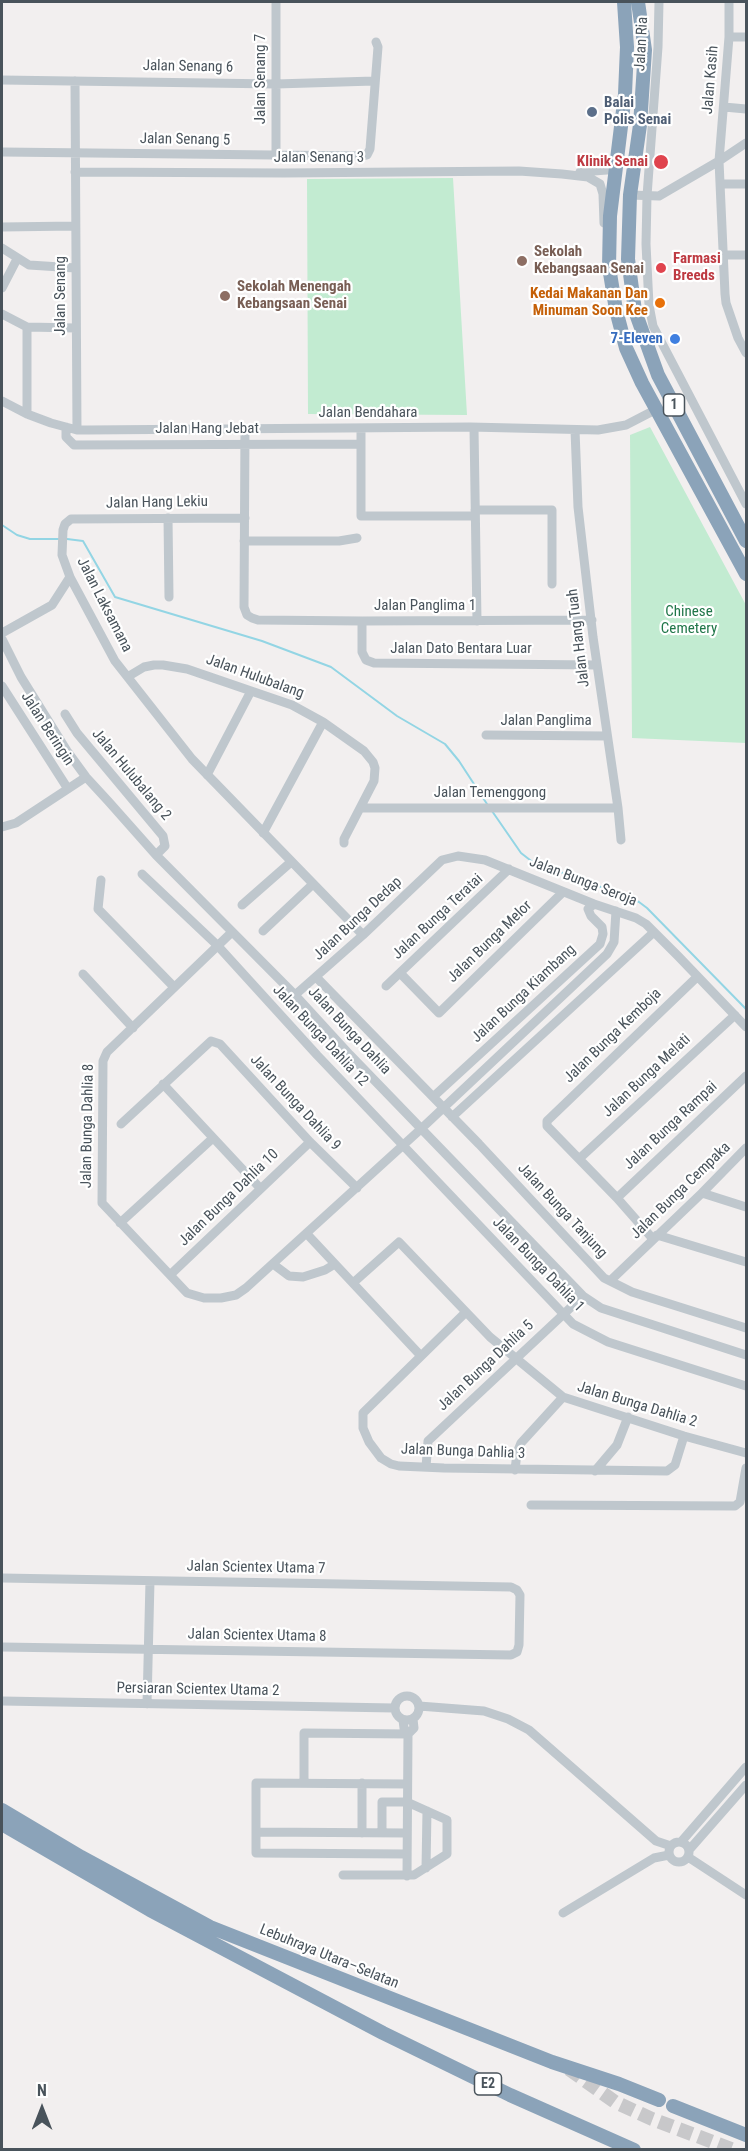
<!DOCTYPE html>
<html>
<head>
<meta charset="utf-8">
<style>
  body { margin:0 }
  #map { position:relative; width:748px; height:2151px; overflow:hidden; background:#f2efef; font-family:"Roboto Condensed",sans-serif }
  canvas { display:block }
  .frame { position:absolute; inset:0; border:3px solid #49535b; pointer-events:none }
  .north { position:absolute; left:12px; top:2079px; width:60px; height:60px; -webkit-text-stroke:4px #fff; paint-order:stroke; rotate:0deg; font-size:16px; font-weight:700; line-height:24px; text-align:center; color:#49535b }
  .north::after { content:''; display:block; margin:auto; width:21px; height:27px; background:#49535b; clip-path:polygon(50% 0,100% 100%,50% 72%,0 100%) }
</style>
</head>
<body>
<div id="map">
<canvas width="748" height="2151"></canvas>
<div class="frame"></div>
<div class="north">N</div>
</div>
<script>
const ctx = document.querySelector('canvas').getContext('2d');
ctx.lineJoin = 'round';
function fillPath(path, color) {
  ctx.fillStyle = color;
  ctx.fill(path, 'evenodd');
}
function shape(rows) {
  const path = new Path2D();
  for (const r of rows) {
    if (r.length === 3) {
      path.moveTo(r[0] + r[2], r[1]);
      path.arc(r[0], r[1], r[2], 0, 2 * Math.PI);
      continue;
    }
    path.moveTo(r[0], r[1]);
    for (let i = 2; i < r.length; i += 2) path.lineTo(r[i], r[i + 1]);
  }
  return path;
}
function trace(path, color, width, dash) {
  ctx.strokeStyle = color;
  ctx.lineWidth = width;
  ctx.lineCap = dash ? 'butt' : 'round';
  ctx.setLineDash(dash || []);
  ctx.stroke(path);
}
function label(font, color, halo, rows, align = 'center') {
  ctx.font = font + ' "Roboto Condensed",sans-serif';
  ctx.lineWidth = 4.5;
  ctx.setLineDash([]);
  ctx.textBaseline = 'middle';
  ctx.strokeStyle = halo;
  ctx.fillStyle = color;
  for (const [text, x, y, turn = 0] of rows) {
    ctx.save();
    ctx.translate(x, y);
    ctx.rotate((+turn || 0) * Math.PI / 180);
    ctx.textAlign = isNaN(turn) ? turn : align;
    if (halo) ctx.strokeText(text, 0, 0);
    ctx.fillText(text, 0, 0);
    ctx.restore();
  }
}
fillPath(shape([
  [453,178,467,415,308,414,307,179],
  [650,427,746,605,746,743,632,738,630,435]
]), '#c2ebd1');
trace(shape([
  [2,525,17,535,30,539,61,539],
  [67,539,83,541,115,597,262,641,331,667,397,716,445,744,459,761,487,804],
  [492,811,521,853,539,867,567,874,611,891,639,902,647,908,746,1009]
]), '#93d5e4', 2);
trace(shape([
  [569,2069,615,2102,652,2119,734,2150]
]), '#c8c8ca', 14, [14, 7]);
trace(shape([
  [276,2,276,155],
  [659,2,658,47,647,196,646,244,649,305,653,326,746,504],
  [729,2,729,37,719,161,725,294,726,303,738,338,746,353],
  [729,37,746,37],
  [2,80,276,84,374,81],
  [75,81,77,430],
  [724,107,746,109],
  [2,152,363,156,367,155,370,149,378,47,376,42],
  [75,172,284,173,519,171,562,174,588,177,600,184,603,194,604,223],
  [580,172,607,170,616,161],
  [720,184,746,184],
  [630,195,659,196,719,161,746,143],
  [2,227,75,226],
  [2,248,29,265,76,268],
  [723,255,746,255],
  [2,288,17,259],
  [2,314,27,327,76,328],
  [2,401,27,414,51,423,77,430,88,430,470,427,598,430,626,425,655,410],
  [27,414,27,327],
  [66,427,66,437,74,445,361,444],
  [245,428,244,607,247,615,252,618,258,620,362,621,592,620],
  [361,428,361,516,475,516],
  [474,428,477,621],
  [575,430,578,507,593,637,618,808,621,840],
  [475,510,552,510,552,584],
  [168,518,169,597],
  [245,518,71,519,65,524,63,530,62,555,70,577,115,661,192,759,363,935],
  [244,541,339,541,357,538],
  [362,621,362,652,366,660,374,663,597,665],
  [2,633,52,605,70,577],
  [2,639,21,677,67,751,86,777,109,802,156,855,295,995,350,1055,583,1296,601,1308,746,1355],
  [129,676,144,667,154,665,163,665,187,669,292,705,323,722,364,751,373,762,375,768,374,781,344,839,344,843],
  [2,686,68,789],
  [65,714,77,733,163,836,165,846,156,855],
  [486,735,606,736],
  [207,775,251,691],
  [361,808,618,808],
  [2,827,16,823,86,777],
  [263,833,323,722],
  [142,874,217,945,317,1055,573,1324,608,1342,746,1386],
  [101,880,98,909,174,987],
  [242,905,291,862],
  [263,931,313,884],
  [232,932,107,1052,103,1061,102,1203,187,1293,204,1298,221,1298,236,1295,246,1288,422,1128,607,954,614,942,616,911],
  [400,973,439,1013,563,892],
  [83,974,133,1028],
  [317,978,479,1144,604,1278,632,1292,746,1328],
  [386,986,509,869],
  [295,995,363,935,442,860,458,856,485,860,594,904,636,918,646,924,678,956,746,1027],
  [163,1084,260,1188],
  [433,1097,600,944,603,934,602,927,591,916,588,909,594,904],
  [452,1117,654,932],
  [121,1124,211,1041,220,1044,310,1142,357,1188],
  [580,1158,735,1015],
  [702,1193,746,1207],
  [617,1198,746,1076],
  [120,1223,213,1138],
  [307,1234,421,1356],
  [657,1235,746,1262],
  [653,1239,617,1198,547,1126,547,1121,697,977],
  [273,1264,289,1276,303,1277,325,1270,335,1264],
  [170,1275,310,1142],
  [610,1281,702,1193,746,1148],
  [353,1283,399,1242,490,1337,563,1397,684,1436,746,1453],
  [466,1312,363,1413,363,1428,369,1442,381,1458,391,1464,399,1466,444,1468,667,1471,675,1465,684,1436],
  [426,1467,428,1441,583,1296],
  [515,1470,517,1453,521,1443,563,1397],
  [595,1471,617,1445,628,1417],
  [531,1505,735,1506,740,1502,746,1468],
  [2,1578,511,1587,517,1590,520,1595,519,1645,517,1652,511,1655,2,1647],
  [407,1708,12],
  [2,1701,394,1708],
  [147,1704,150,1581],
  [419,1706,484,1711,508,1719,529,1730,656,1841,671,1846],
  [403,1720,404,1728,408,1734,407,1876],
  [304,1783,304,1733,408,1734,414,1728,413,1719],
  [256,1832,407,1833],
  [362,1833,362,1783],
  [679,1852,10],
  [681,1842,746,1767],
  [689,1850,746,1785],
  [407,1854,256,1853,256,1783,407,1784],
  [688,1857,746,1895],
  [426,1868,427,1811],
  [343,1875,414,1875,447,1854,447,1820,407,1802,382,1802,382,1833],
  [563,1913,654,1858,669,1855]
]), '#bfc7cd', 9);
trace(shape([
  [624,2,627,47,625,94,610,216,609,267,616,310,626,348,642,383,746,574],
  [638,2,645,50,640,125,630,195,628,259,635,311,658,375,746,541],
  [2,1810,81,1857,210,1927,552,2062,619,2084,659,2100],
  [2,1824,150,1910,383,2033,510,2095,634,2150],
  [673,2106,746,2135]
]), '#8ba3b9', 14);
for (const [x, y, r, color] of [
  [592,112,6,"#5c6f8a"],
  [661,162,8,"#e0444e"],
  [522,261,6,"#8d6e63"],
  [661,268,6,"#e0444e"],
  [225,296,6,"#8d6e63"],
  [660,303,6,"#e8710a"],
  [675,339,6,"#3f7fe0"]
]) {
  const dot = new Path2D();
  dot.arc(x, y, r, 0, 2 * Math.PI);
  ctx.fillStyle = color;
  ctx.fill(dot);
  trace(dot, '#fff', 2);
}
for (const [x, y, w] of [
  [674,405,21],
  [488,2084,27]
]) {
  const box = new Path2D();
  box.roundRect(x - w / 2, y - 11, w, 22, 4.5);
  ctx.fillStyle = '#fff';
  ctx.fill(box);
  trace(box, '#49535b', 1.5);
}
label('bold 14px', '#49535b', null, [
  ["1",674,405],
  ["E2",488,2084]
]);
label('15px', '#49535b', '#fff', [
  ["Jalan Ria",642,44,-87],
  ["Jalan Senang 6",188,67,1],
  ["Jalan Senang 7",261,79,-90],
  ["Jalan Kasih",711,80,-85],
  ["Jalan Senang 5",185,140,1],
  ["Jalan Senang 3",319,158],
  ["Jalan Senang",61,296,-90],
  ["Jalan Bendahara",368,413],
  ["Jalan Hang Jebat",207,429],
  ["Jalan Hang Lekiu",157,503,-1],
  ["Jalan Laksamana",104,605,63],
  ["Jalan Panglima 1",425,606],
  ["Jalan Hang Tuah",579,638,-97],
  ["Jalan Dato Bentara Luar",461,649],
  ["Jalan Hulubalang",255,677,20],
  ["Jalan Panglima",546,721],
  ["Jalan Beringin",47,729,57],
  ["Jalan Hulubalang 2",131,775,50],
  ["Jalan Temenggong",490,793],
  ["Jalan Bunga Seroja",583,882,21],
  ["Jalan Bunga Teratai",438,917,-43],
  ["Jalan Bunga Dedap",358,919,-43],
  ["Jalan Bunga Melor",490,942,-44],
  ["Jalan Bunga Kiambang",524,994,-43],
  ["Jalan Bunga Dahlia",349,1031,47],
  ["Jalan Bunga Dahlia 12",320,1036,47],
  ["Jalan Bunga Kemboja",613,1036,-44],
  ["Jalan Bunga Melati",647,1076,-43],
  ["Jalan Bunga Dahlia 9",295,1103,47],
  ["Jalan Bunga Dahlia 8",88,1126,-89],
  ["Jalan Bunga Rampai",671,1126,-43],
  ["Jalan Bunga Cempaka",681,1191,-44],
  ["Jalan Bunga Dahlia 10",229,1198,-44],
  ["Jalan Bunga Tanjung",562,1211,47],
  ["Jalan Bunga Dahlia 1",538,1265,46],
  ["Jalan Bunga Dahlia 5",486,1366,-43],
  ["Jalan Bunga Dahlia 2",637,1405,17],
  ["Jalan Bunga Dahlia 3",463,1452,2],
  ["Jalan Scientex Utama 7",256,1568,1],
  ["Jalan Scientex Utama 8",257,1636,1],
  ["Persiaran Scientex Utama 2",198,1690,1],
  ["Lebuhraya Utara–Selatan",329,1957,22]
]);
label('bold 15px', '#4e5e75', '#fff', [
  ["Balai",604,103],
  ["Polis Senai",604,120]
], 'left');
label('bold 15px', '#be3a42', '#fff', [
  ["Klinik Senai",648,162],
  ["Farmasi",673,259,"left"],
  ["Breeds",673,276,"left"]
], 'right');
label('bold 15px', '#785e54', '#fff', [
  ["Sekolah",534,252],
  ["Kebangsaan Senai",534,269],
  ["Sekolah Menengah",237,287],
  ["Kebangsaan Senai",237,304]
], 'left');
label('bold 15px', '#c56008', '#fff', [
  ["Kedai Makanan Dan",648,294],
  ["Minuman Soon Kee",648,311]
], 'right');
label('bold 15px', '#366cbe', '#fff', [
  ["7-Eleven",663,339]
], 'right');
label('15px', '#207649', '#fff', [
  ["Chinese",689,612],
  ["Cemetery",689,629]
]);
</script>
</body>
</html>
